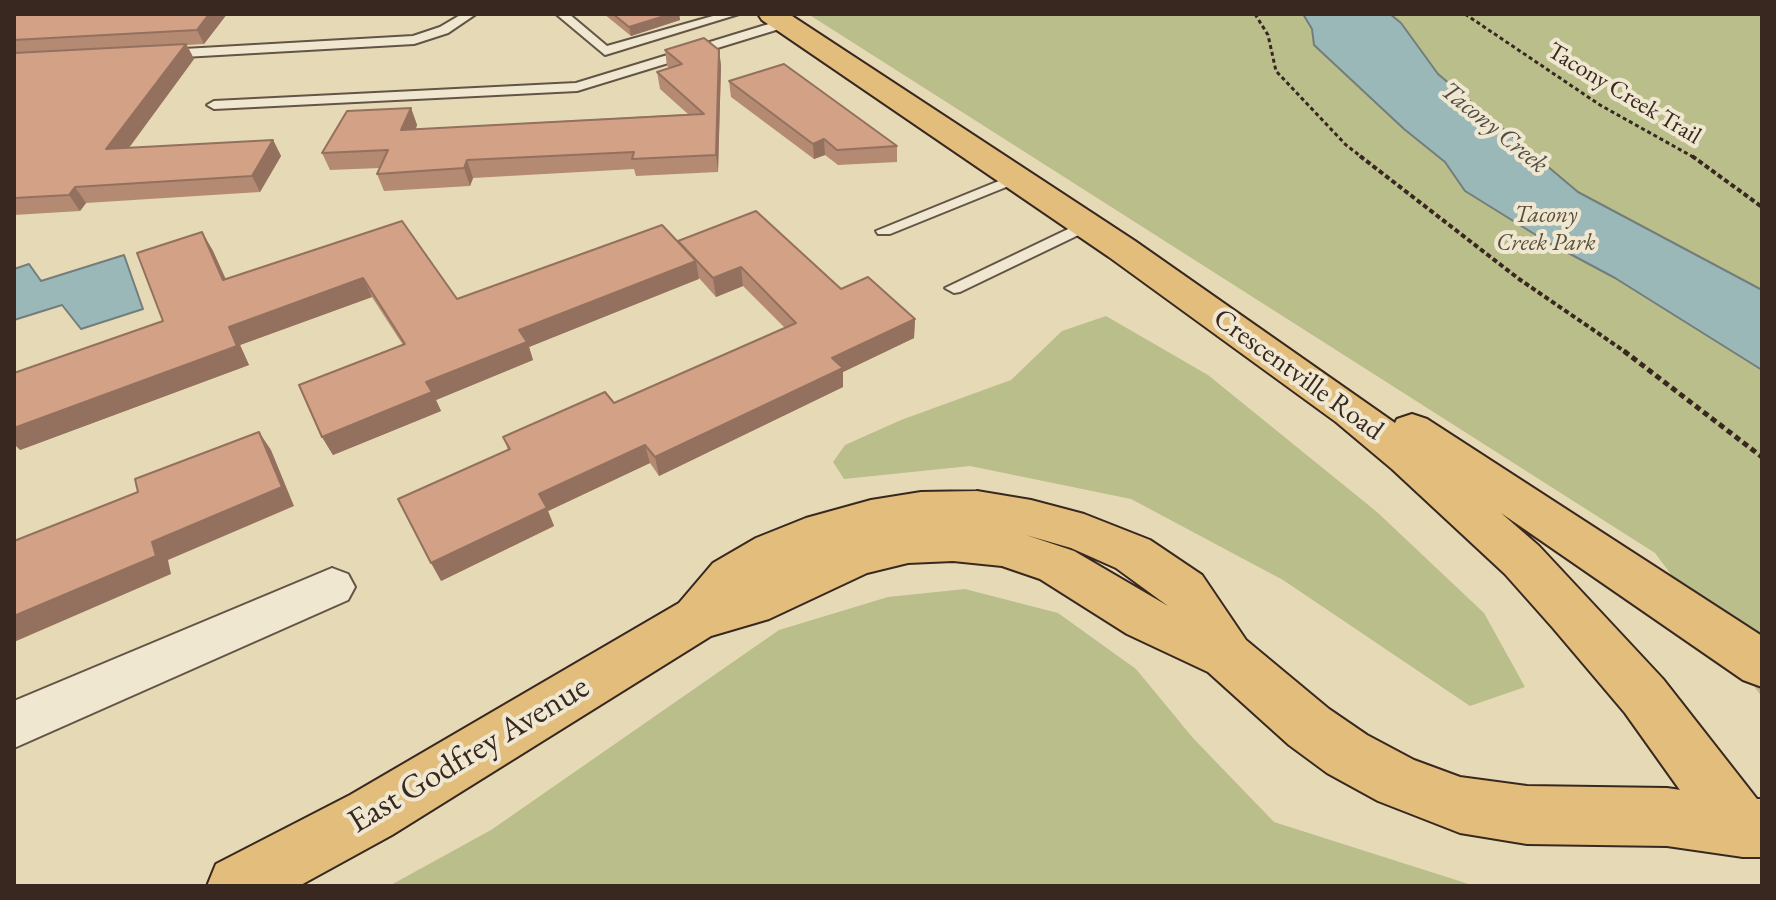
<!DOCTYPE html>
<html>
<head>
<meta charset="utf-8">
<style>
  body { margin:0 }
  #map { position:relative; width:1776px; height:900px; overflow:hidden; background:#e6dab6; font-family:"EB Garamond",serif }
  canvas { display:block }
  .frame { position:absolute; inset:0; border:16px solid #382820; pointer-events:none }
</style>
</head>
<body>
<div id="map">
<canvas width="1776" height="900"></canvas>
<div class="frame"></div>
</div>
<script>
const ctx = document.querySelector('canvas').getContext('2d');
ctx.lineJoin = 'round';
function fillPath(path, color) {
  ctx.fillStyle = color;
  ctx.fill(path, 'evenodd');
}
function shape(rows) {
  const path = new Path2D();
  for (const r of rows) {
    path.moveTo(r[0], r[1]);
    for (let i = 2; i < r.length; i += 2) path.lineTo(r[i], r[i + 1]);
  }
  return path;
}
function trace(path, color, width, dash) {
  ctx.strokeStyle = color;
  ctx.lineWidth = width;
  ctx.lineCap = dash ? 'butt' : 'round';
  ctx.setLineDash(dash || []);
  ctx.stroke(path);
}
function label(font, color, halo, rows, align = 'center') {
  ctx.font = font + ' "EB Garamond",serif';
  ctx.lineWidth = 8;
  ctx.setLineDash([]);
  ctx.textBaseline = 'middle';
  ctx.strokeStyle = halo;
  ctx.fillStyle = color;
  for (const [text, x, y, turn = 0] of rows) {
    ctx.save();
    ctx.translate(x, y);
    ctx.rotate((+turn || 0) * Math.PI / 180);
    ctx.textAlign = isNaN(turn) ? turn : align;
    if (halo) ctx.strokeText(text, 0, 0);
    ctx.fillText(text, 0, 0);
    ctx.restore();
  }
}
fillPath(shape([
  [808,14,1762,14,1762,697,1655,553],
  [1106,316,1208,375,1377,512,1484,613,1525,687,1470,706,1283,580,1131,499,970,466,844,479,833,462,845,445,901,420,1011,380,1062,331],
  [965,589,1058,613,1136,669,1193,738,1274,822,1475,886,389,886,491,830,779,630,888,597]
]), '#babe8b');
const water = shape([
  [1303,14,1390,14,1401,23,1438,74,1578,192,1762,290,1762,370,1615,278,1544,240,1465,191,1445,162,1404,129,1314,45,1312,29,1303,14],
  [124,255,143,309,81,329,62,305,14,320,14,269,29,264,41,281,124,255]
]);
fillPath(water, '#9bb8b9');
trace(water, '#737e7c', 2);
const lane = shape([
  [462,14,476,14,448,33,414,44,166,58,160,54,166,50,413,36,440,27,462,14],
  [556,14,569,14,607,46,720,14,739,14,605,55,556,14],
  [785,19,791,23,789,26,577,91,214,109,207,105,214,101,576,83,785,19],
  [1016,174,1023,178,1021,181,890,234,878,234,876,231,1016,174],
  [1087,220,1093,222,1093,228,960,292,954,293,945,288,1087,220]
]);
const street = shape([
  [332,568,348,574,355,587,348,600,14,748,14,701,332,568]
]);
const primary = shape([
  [977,491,1031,500,1084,514,1150,540,1202,575,1246,640,1329,709,1367,735,1414,760,1460,777,1527,786,1667,788,1743,799,1762,807,1762,849,1743,857,1667,846,1527,844,1460,833,1378,801,1327,773,1289,745,1208,672,1127,634,1040,579,1002,566,953,561,908,563,867,573,769,619,711,636,392,835,299,886,207,886,216,864,350,795,679,603,713,563,756,538,806,518,871,500,921,492,977,491],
  [1026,535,1071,548,1116,568,1168,606,1074,551,1026,535]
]);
const highway = shape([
  [758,14,789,14,1135,241,1395,423,1397,419,1412,414,1427,419,1762,636,1762,687,1743,680,1501,513,1539,546,1663,679,1757,799,1762,799,1762,857,1743,857,1722,849,1625,713,1553,628,1505,574,1392,469,1336,422,1109,257,762,20,758,14]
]);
trace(lane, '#645446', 4);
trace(street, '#645446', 4);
trace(primary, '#382820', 4);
trace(highway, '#382820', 4);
trace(shape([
  [1255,14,1268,35,1276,71,1346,145,1363,158],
  [1465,14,1600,105,1695,158]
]), '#382820', 3, [4, 3]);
trace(shape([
  [1360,156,1519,279,1627,353],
  [1692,156,1762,207]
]), '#382820', 4, [5, 3]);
trace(shape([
  [1624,351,1762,457]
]), '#382820', 5, [6, 4]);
fillPath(lane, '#efe7d0');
fillPath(street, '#efe7d0');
fillPath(primary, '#e3bd7b');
fillPath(highway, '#e3bd7b');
fillPath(shape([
  [14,14,227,14,204,44,187,45,194,59,129,148,273,140,281,156,260,192,86,203,80,211,14,215],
  [604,14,679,14,680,20,631,36],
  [665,50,719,50,721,66,718,172,636,176,634,169,473,178,470,186,384,191,377,174,380,168,330,170,322,153,411,108,417,125,416,129,688,114,660,89,657,72,670,68,667,66],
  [729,81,897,146,897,162,838,165,825,155,814,159,731,97],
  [402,221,457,299,679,243,841,289,915,319,914,338,843,372,843,387,659,476,650,463,548,511,554,526,441,581,508,450,503,437,614,403,785,328,743,286,716,297,699,278,529,347,533,360,436,400,441,411,333,455,322,437,403,345,372,297,240,345,249,365,20,450,163,321,202,232,213,251,226,279]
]), '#b58a73');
fillPath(shape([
  [209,14,227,14,204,44,197,30],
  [671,14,679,14,680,20,631,36,629,27],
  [186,44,194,59,116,165,106,149],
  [719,50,721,66,718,172,716,155],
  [411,108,417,125,408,147,401,130],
  [824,139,825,155,814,159,813,144],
  [273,140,281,156,260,192,252,176],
  [467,160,473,178,470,186,464,168],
  [75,187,86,203,80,211,69,195],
  [202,232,213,251,234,299,223,280],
  [696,261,699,279,529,347,533,360,436,400,441,411,333,455,322,437,426,382,519,330],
  [741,267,743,286,716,297,713,278],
  [363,278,372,297,240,345,249,365,20,450,14,444,14,428,229,327],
  [915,319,914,338,843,372,843,387,659,476,655,457,832,358],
  [259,432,271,450,294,506,168,560,171,574,14,642,14,616,152,542],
  [645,445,650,463,548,511,554,526,441,581,431,563,539,494]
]), '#93715e');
const building = shape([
  [14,14,209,14,197,30,14,40,14,14],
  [613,14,671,14,629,27,613,14],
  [704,38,719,50,716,155,632,159,634,152,467,160,464,168,377,174,388,150,322,153,347,111,411,108,401,130,704,114,657,72,682,64,665,50,704,38],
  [186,44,106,149,273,140,252,176,75,187,69,195,14,198,14,53,186,44],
  [784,64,897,146,837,150,824,139,813,144,729,81,784,64],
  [756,211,841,289,868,277,915,319,832,358,843,368,655,457,645,445,539,494,547,508,431,563,398,499,510,449,503,437,605,392,614,403,796,323,741,267,713,278,678,241,756,211],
  [402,221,457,299,662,225,696,261,519,330,527,342,426,382,432,392,322,437,299,385,405,344,363,278,229,327,237,346,14,428,14,373,163,321,137,253,202,232,223,280,402,221],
  [259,432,282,487,152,542,156,556,14,616,14,541,138,492,135,479,259,432]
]);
fillPath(building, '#d2a186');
trace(building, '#93715e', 2);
label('24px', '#382820', '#efe7d0', [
  ["Tacony Creek Trail",1624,94,31]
]);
label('italic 24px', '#584e3b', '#efe7d0', [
  ["Tacony",1546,215],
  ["Creek Park",1546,243]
]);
label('italic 26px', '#514c46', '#efe7d0', [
  ["Tacony Creek",1494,128,39]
]);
label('28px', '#382820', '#efe7d0', [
  ["Crescentville Road",1298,375,36]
]);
label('34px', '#382820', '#efe7d0', [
  ["East Godfrey Avenue",469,755,-31]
]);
</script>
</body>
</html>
